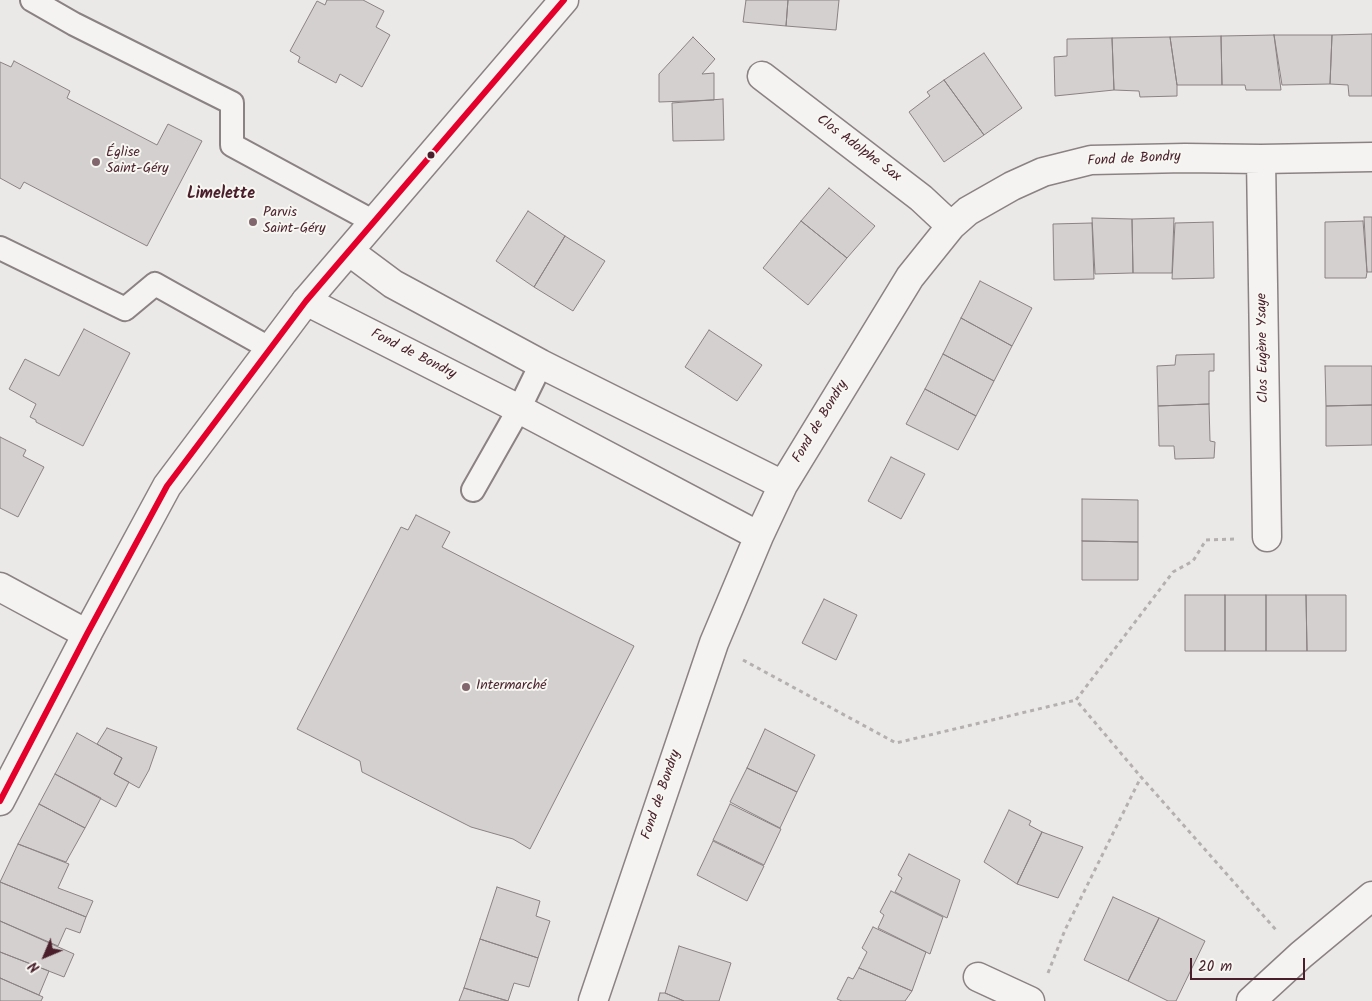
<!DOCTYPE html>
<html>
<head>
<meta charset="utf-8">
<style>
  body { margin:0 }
  #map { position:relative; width:1372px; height:1001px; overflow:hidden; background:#ebe9e7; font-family:Kalam,sans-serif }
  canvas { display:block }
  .north { position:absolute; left:20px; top:931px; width:50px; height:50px; -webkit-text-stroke:4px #f6f6f2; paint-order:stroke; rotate:225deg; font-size:14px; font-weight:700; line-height:20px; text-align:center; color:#4a1f2b }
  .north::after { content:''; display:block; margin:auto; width:18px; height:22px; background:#4a1f2b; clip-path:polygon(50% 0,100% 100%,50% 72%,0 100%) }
  .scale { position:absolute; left:1190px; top:958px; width:115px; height:22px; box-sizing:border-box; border:2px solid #4a1f2b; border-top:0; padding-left:6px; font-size:15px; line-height:18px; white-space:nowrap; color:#4a1f2b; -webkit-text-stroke:4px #f6f6f2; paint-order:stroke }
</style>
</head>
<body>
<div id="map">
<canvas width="1372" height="1001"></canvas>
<div class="north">N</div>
<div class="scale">20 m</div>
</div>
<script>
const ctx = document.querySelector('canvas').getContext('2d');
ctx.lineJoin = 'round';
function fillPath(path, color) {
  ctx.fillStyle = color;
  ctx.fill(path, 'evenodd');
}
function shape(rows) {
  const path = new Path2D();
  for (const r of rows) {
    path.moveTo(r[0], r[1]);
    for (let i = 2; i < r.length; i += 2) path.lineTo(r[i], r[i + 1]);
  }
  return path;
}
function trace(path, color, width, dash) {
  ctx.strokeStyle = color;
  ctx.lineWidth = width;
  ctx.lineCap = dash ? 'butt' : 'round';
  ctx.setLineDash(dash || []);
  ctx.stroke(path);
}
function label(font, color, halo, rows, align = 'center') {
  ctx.font = font + ' Kalam,sans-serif';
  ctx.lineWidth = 4;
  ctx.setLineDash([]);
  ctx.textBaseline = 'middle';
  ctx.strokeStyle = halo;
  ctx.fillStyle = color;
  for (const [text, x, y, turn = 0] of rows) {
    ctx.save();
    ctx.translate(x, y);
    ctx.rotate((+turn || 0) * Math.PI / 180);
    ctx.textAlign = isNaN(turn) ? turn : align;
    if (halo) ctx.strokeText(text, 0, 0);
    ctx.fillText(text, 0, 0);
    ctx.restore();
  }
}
const building = shape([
  [327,0,363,0,384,11,376,27,390,35,362,87,340,74,336,83,298,62,300,57,290,51,317,1,325,5,327,0],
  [746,0,788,0,786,26,743,22,746,0],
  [788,0,839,0,836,30,786,26,788,0],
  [1372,34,1372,96,1349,96,1348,85,1330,84,1332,35,1372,34],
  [1274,35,1332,35,1330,84,1282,85,1274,35],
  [1274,35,1281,90,1246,90,1245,85,1222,85,1221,36,1274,35],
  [1221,36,1222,85,1177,85,1170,37,1221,36],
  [693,37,715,59,702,74,714,73,714,100,659,102,659,74,693,37],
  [1170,37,1177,85,1177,96,1140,97,1139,91,1114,90,1112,38,1170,37],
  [1112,38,1114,90,1055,96,1054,57,1067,56,1067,39,1112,38],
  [984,53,1022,108,984,135,944,80,984,53],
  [14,61,70,91,67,98,157,145,168,124,202,141,147,246,24,182,20,189,0,178,0,62,11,67,14,61],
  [944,80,984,135,944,162,909,112,930,96,927,92,944,80],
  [723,99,724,140,673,141,672,103,723,99],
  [829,188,875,226,847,258,801,221,829,188],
  [528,211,565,236,534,287,496,261,528,211],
  [1364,217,1372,217,1372,272,1367,272,1364,217],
  [1092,218,1132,219,1133,273,1095,274,1092,218],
  [1174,218,1172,273,1133,273,1132,219,1174,218],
  [801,221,847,258,808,305,763,268,801,221],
  [1363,221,1367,272,1366,278,1325,278,1325,222,1363,221],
  [1213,222,1214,278,1172,279,1175,223,1213,222],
  [1092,223,1094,279,1054,280,1053,224,1092,223],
  [565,236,605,261,573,311,534,287,565,236],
  [980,281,1032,308,1012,346,961,318,980,281],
  [961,318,1012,346,994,381,943,354,961,318],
  [84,329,130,353,83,446,36,422,36,420,30,417,36,404,9,389,25,359,59,376,84,329],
  [709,330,762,365,737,401,685,367,709,330],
  [943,354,994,381,976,416,925,389,943,354],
  [1214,354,1214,371,1209,371,1209,404,1158,406,1157,366,1175,365,1176,355,1214,354],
  [1325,366,1372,366,1372,405,1326,406,1325,366],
  [925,389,976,416,958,450,906,424,925,389],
  [1209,404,1210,441,1215,442,1214,458,1175,459,1174,446,1159,446,1158,406,1209,404],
  [1372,405,1372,445,1326,446,1326,406,1372,405],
  [0,437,26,450,23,456,44,467,18,517,0,508,0,437],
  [891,457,925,474,901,519,868,501,891,457],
  [1082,499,1138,500,1138,542,1082,541,1082,499],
  [416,515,450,532,442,547,634,646,530,849,513,839,471,827,362,772,360,761,297,729,401,527,408,530,416,515],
  [1082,541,1138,542,1138,580,1082,580,1082,541],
  [1185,595,1225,595,1225,651,1185,651,1185,595],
  [1225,595,1266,595,1266,651,1225,651,1225,595],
  [1266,595,1306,595,1307,651,1266,651,1266,595],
  [1306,595,1346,595,1346,651,1307,651,1306,595],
  [824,599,857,615,836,660,802,643,824,599],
  [107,728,157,747,149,770,139,788,114,774,122,758,97,744,107,728],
  [765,729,815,755,797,792,747,768,765,729],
  [77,733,122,758,114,774,129,782,116,807,55,774,77,733],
  [747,768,797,792,780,828,730,802,747,768],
  [55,774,101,798,85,828,39,804,55,774],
  [39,804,85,828,66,862,18,844,39,804],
  [730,804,781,829,764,865,713,840,730,804],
  [1009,810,1031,821,1029,825,1042,832,1017,884,984,862,1009,810],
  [1042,832,1083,847,1058,898,1017,884,1042,832],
  [713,841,764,866,747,901,697,875,713,841],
  [18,844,69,864,58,888,93,901,86,917,0,882,18,844],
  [909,854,960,880,947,918,895,892,902,878,898,875,909,854],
  [0,882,86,917,80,933,66,928,58,946,0,921,0,882],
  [497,887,540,901,536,916,550,921,538,958,480,939,497,887],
  [891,891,943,917,930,954,878,928,884,915,880,912,891,891],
  [1113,897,1159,918,1128,981,1084,960,1113,897],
  [1159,918,1205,941,1176,1001,1168,1001,1128,981,1159,918],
  [0,921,74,954,64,977,0,952,0,921],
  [873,927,926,952,912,991,859,968,867,952,862,948,873,927],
  [480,939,538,958,529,987,514,983,508,1001,464,988,480,939],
  [679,946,731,963,719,1001,684,1001,665,993,679,946],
  [0,952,49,971,39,995,0,978,0,952],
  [859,968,912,991,905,1001,842,1001,837,999,848,977,853,979,859,968],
  [0,978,43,997,41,1001,0,1001,0,978],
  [464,988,508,1001,459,1001,464,988],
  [660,993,665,993,684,1001,658,1001,660,993]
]);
fillPath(building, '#d3d0cf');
trace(building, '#8b8283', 1);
const service = shape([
  [32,0,74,24,232,103,232,145,374,222],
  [0,248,125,309,155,284,271,349],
  [473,490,519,409,541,364]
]);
const minor = shape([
  [762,76,921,198,951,226],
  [1261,159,1267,537],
  [350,252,393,284,541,364,783,485],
  [306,301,519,409,759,536],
  [0,587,87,634],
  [978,977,1030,1001],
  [593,1001,714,643,759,536,783,485,910,277,951,226,968,211,1012,186,1043,172,1091,160,1185,158,1261,159,1372,157],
  [1251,1001,1301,955,1372,896]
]);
const secondary = shape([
  [0,801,87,634,167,486,306,301,564,0]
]);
trace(service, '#8b8283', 26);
trace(minor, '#8b8283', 31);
trace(secondary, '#8b8283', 31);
trace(shape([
  [1234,539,1206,540,1193,561,1173,572,1076,700,1141,777,1276,930],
  [743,660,896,743,1076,700],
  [1048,973,1065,930,1141,777]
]), '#b5b0b0', 3, [4, 4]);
trace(service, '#f4f3f1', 22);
trace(minor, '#f4f3f1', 28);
trace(secondary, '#f4f3f1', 28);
trace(shape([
  [0,801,87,634,167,486,306,301,564,0]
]), '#e4002b', 6);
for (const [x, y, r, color] of [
  [431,155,4.5,"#4a1f2b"],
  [96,162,5,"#82666d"],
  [253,222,5,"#82666d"],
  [466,687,5,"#82666d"]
]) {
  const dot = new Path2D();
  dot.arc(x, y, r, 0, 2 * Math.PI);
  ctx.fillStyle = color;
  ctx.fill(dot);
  trace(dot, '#f6f6f2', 2);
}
label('14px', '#4a1f2b', '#f6f6f2', [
  ["Clos Adolphe Sax",858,149,37],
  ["Fond de Bondry",1134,160,-3],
  ["Clos Eugène Ysaye",1264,348,-91],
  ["Fond de Bondry",413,355,27],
  ["Fond de Bondry",821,422,-59],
  ["Fond de Bondry",662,795,-71]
]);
label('14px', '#4a1f2b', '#f6f6f2', [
  ["Église",106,154],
  ["Saint-Géry",106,170],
  ["Parvis",263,214],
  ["Saint-Géry",263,230],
  ["Intermarché",476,687]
], 'left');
label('bold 16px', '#4a1f2b', '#f6f6f2', [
  ["Limelette",221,195]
]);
</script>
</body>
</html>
